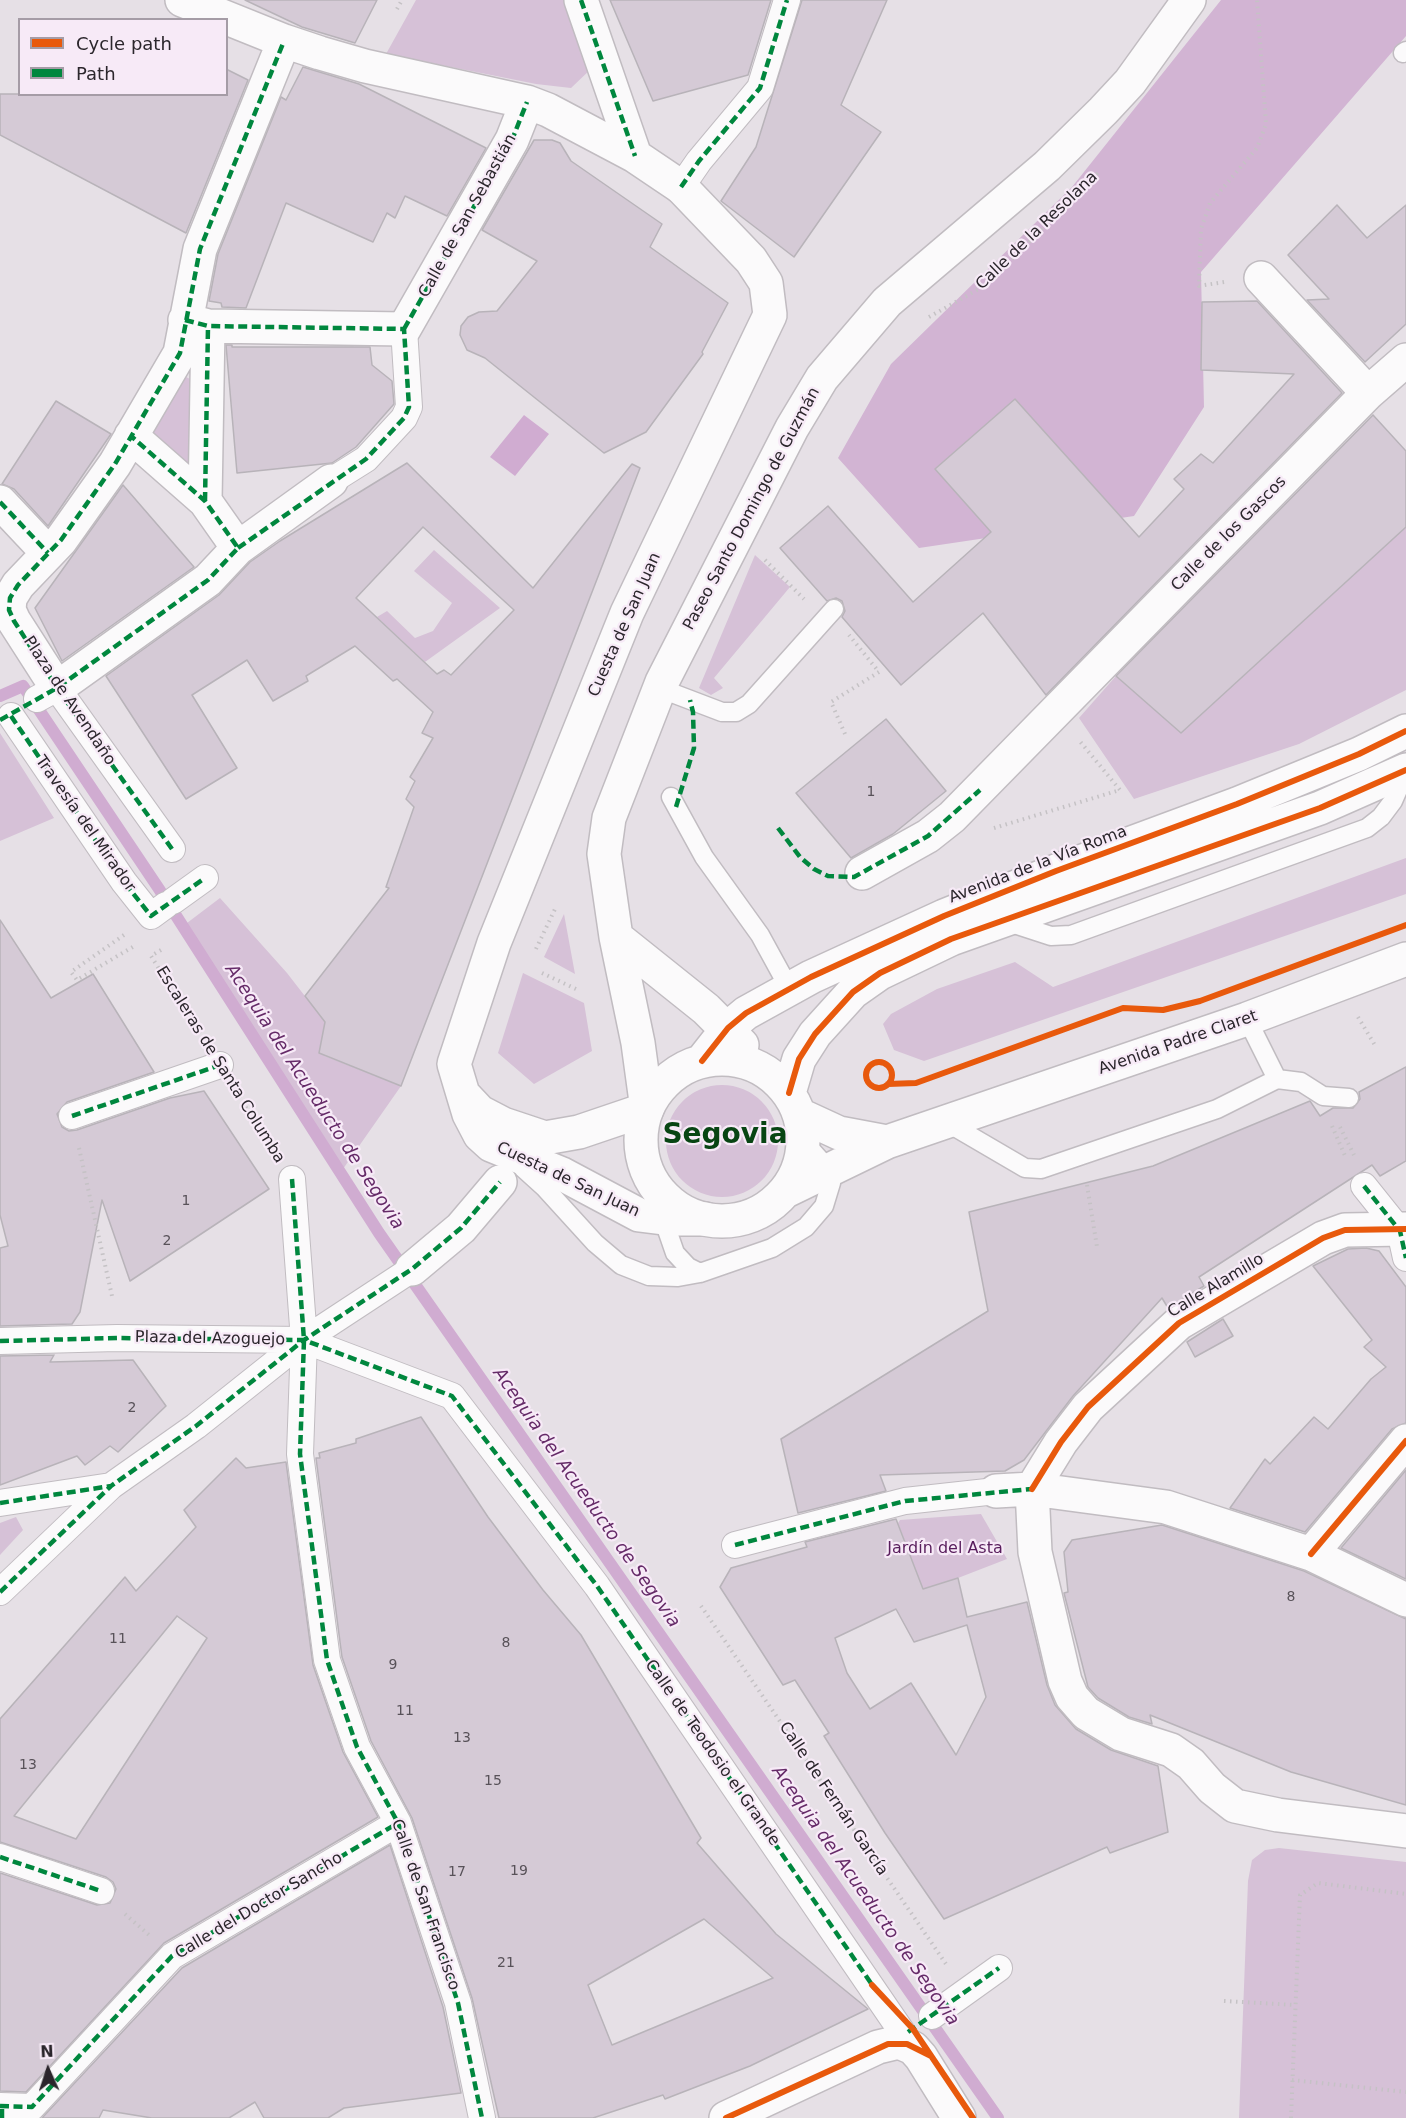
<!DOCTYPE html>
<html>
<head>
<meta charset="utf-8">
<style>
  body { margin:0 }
  #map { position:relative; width:1406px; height:2118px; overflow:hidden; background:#e6e0e6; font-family:"DejaVu Sans",sans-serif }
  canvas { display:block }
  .legend { position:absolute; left:18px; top:18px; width:210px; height:78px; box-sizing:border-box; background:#f7eaf7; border:2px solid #a59ca6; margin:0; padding:8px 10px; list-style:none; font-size:18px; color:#2b262c }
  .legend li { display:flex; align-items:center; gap:12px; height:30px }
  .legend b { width:30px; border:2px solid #a59ca6 }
  .north { position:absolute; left:18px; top:2040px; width:60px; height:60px; -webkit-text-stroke:4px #f7eaf7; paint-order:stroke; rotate:357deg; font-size:16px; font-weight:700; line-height:24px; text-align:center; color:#2b262c }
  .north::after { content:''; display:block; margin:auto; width:21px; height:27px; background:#2b262c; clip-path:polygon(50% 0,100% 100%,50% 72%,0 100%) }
</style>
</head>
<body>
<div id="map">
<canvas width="1406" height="2118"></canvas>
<ul class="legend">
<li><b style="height:8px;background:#e8590c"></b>Cycle path</li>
<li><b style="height:8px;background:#00873e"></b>Path</li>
</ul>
<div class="north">N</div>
</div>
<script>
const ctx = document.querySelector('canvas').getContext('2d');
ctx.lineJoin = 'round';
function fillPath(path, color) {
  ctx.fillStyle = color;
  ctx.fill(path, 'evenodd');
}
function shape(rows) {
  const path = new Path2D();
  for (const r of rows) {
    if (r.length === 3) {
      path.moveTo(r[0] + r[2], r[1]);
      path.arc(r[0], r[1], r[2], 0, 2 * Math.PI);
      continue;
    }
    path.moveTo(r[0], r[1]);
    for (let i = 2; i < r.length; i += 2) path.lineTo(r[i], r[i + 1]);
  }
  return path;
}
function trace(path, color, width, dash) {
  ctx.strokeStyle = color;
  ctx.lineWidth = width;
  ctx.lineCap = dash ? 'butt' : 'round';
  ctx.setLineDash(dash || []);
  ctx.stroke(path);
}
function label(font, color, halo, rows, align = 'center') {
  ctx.font = font + ' "DejaVu Sans",sans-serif';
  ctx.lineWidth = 4.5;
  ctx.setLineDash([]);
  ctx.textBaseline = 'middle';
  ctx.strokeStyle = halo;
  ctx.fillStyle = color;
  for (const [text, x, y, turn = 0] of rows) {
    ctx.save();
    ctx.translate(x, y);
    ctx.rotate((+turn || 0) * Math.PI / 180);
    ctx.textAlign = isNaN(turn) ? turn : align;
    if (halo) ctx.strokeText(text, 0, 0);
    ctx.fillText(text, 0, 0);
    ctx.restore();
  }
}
fillPath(shape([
  [416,0,568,0,592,68,571,88,536,84,386,54],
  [186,377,190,379,191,458,191,466,185,467,150,432,177,378],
  [1406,527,1406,690,1299,744,1134,799,1079,718,1116,676,1181,733],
  [434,550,500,608,425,662,377,617,387,611,415,638,433,631,452,603,414,571],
  [755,555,790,587,714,678,723,688,711,695,699,688],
  [0,733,54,818,0,841],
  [1406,858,1406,894,924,1061,894,1050,883,1024,891,1014,937,989,1015,962,1053,987],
  [220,898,287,973,325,1022,329,1040,325,1056,401,1086,343,1169,187,923],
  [564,914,575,974,544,957],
  [523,973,584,1003,592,1051,534,1084,498,1053],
  [722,1141,56],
  [981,1514,1007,1559,958,1578,923,1589,898,1523,900,1520],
  [16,1517,23,1530,0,1555,0,1523],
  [1279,1848,1406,1862,1406,2118,1239,2118,1248,1881,1252,1860,1265,1850]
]), '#d6c1d7');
fillPath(shape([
  [1221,0,1406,0,1406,36,1201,272,1204,407,1134,516,919,548,838,458,891,364,1072,187]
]), '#d2b4d3');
fillPath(shape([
  [524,415,549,434,515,476,490,457]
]), '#d0acd1');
trace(shape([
  [0,696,23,686,159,889,379,1233,998,2118]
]), '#d0acd1', 12);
const building = shape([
  [245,0,377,0,355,43,302,27,245,0],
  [610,0,771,0,748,75,653,101,610,0],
  [802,0,887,0,841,105,881,132,794,257,721,201,756,147,802,0],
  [303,67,359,84,486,148,447,216,405,196,395,218,387,213,373,242,286,203,246,308,222,307,221,303,209,301,218,254,281,97,286,100,303,67],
  [226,69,248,80,186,233,0,135,0,94,226,94,226,69],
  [534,140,552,140,560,143,571,161,662,224,650,247,728,303,702,352,703,354,646,432,604,453,485,358,467,350,460,335,461,326,468,317,479,312,497,311,537,261,482,230,534,140],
  [1337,205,1367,238,1406,205,1406,324,1365,362,1307,300,1329,299,1288,255,1337,205],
  [1257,301,1342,393,1046,695,983,613,901,685,842,617,845,611,842,601,836,598,827,601,780,548,828,506,913,602,991,532,935,469,1015,399,1139,537,1184,489,1174,479,1201,454,1213,463,1294,374,1201,370,1202,302,1257,301],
  [226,345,232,345,232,347,370,347,372,365,392,381,394,404,356,447,332,463,237,473,226,345],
  [56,401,111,434,48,526,14,489,2,484,56,401],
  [1373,415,1406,451,1406,527,1181,733,1116,676,1373,415],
  [407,463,533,588,632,464,640,468,401,1086,319,1053,325,1022,305,996,389,888,386,887,414,807,406,799,415,781,410,777,433,738,422,733,433,712,397,679,393,681,355,646,306,676,308,681,273,701,247,660,192,695,237,768,186,799,106,676,219,595,250,562,280,541,407,463],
  [423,527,514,610,451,675,444,670,437,674,356,598,423,527],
  [123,485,194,567,62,661,35,608,123,485],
  [886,719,946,791,893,834,851,858,796,793,886,719],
  [0,920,51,998,93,974,154,1072,67,1102,57,1114,62,1127,69,1131,77,1130,170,1098,204,1091,269,1189,130,1281,102,1200,80,1312,72,1324,0,1326,0,1248,8,1246,0,1215,0,920],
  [1406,1067,1406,1161,1380,1176,1372,1165,1199,1277,1204,1286,1168,1308,1162,1298,1073,1396,1024,1460,1005,1471,880,1475,886,1491,798,1513,781,1439,988,1311,969,1212,1153,1166,1310,1101,1320,1116,1333,1108,1353,1108,1360,1099,1359,1092,1406,1067],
  [1366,1248,1379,1251,1406,1287,1406,1423,1392,1429,1305,1532,1230,1508,1265,1459,1270,1464,1314,1417,1328,1429,1371,1379,1386,1367,1364,1347,1372,1340,1313,1266,1348,1249,1366,1248],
  [1223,1319,1233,1336,1195,1357,1187,1342,1223,1319],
  [54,1355,50,1362,133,1360,166,1406,118,1452,110,1446,85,1465,77,1456,0,1485,0,1356,54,1355],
  [421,1417,488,1517,543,1590,581,1635,701,1838,697,1843,776,1934,868,2009,750,2066,665,2099,663,2095,593,2118,499,2118,472,1998,412,1818,371,1741,342,1657,316,1458,320,1458,319,1453,356,1443,356,1439,421,1417],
  [704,1919,773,1978,612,2045,588,1985,704,1919],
  [236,1458,246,1468,286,1462,313,1665,343,1752,378,1817,164,1943,26,2092,0,2091,0,1873,97,1905,110,1903,116,1889,113,1882,106,1877,0,1842,0,1719,125,1577,136,1591,196,1527,184,1510,236,1458],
  [177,1616,207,1638,76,1839,14,1816,177,1616],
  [1406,1470,1406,1579,1341,1548,1406,1470],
  [896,1519,923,1589,958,1578,967,1617,1027,1602,1047,1685,1055,1705,1076,1729,1111,1750,1158,1766,1168,1832,1110,1853,1107,1847,944,1919,885,1833,824,1736,829,1733,795,1680,783,1685,720,1587,731,1568,807,1547,805,1542,896,1519],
  [896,1609,914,1642,967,1625,986,1697,956,1755,911,1683,870,1709,847,1673,835,1638,896,1609],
  [1162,1525,1304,1571,1406,1619,1406,1805,1291,1772,1150,1715,1152,1724,1129,1717,1098,1698,1088,1687,1064,1593,1068,1592,1064,1552,1072,1540,1162,1525],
  [390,1845,443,2007,461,2093,344,2108,328,2118,264,2118,255,2102,229,2118,152,2118,103,2110,99,2118,42,2118,182,1968,390,1845]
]);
fillPath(building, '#d5cad6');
trace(building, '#b8b3b9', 1.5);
const service = shape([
  [1403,53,1406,51],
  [659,688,722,712,736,712,749,704,834,609],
  [671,797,704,857,760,935,789,988],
  [1005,921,1051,936,1071,935,1367,828,1381,817,1393,801,1406,771],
  [1247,1019,1277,1079],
  [1277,1079,1301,1082,1323,1096,1349,1098],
  [948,1123,1025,1168,1041,1169,1217,1109,1277,1079],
  [523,1168,544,1187,595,1243,621,1265,649,1276,678,1277,700,1273,772,1248,806,1227,824,1206,831,1183,821,1161,804,1142],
  [647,1172,675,1253,688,1267,700,1273]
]);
const pedestrian = shape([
  [681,187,699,161,760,88,787,0],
  [331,481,366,459,404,418,409,407,404,329],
  [37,699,57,688,172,849],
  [11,716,124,882,151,916,166,905],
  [173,901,205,878],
  [72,1116,220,1065],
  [292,1179,304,1340,300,1454,327,1660,357,1747,398,1823,458,2003,482,2118],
  [1364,1186,1400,1231,1406,1258],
  [0,1341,117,1338,304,1340,452,1396,597,1586,913,2048],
  [0,1503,111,1486],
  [735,1545,905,1501,996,1491],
  [0,1592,111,1486,196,1426,304,1340,403,1275],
  [0,1857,101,1891],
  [932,2016,999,1968],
  [0,2106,32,2107,172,1956,398,1823]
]);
const minor = shape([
  [182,0,284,41,320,53,365,66,527,102,548,110,635,156,681,187],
  [581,0,635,156],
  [1261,278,1368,393],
  [185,320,208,326,404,329,512,140,527,102],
  [131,436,205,501,238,548,208,580,57,688,14,621,9,610,10,598,18,585,61,540,115,464,180,353,200,249,284,41],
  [205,501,208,326],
  [0,502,48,553],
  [238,548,331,481],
  [862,873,928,836,952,817,1368,393,1406,360],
  [412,1269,461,1228,500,1182],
  [1032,1489,1035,1552,1065,1681,1072,1697,1086,1713,1121,1734,1171,1750,1191,1764,1212,1788,1235,1806,1278,1815,1406,1831],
  [1032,1489,1061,1442,1088,1407,1179,1323,1323,1238,1345,1230,1406,1229],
  [996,1491,1032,1489,1166,1507,1311,1554,1406,1600],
  [1311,1554,1406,1441],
  [726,2118,878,2047,899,2042,913,2048,921,2057,959,2118]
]);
const tertiary = shape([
  [681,187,751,260,766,283,770,315,627,613,494,943,454,1064,469,1114,480,1135,491,1145,562,1174,639,1215,671,1219,705,1219],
  [464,1095,480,1112,503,1124,545,1138,579,1132,647,1109]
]);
const primary = shape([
  [616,937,706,1009,742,1045],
  [722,1140,81],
  [702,1061,728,1028,746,1013,811,977,944,916,1056,871,1237,804,1359,754,1406,731],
  [789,1093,799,1059,815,1034,853,992,880,973,951,939,1320,808,1406,770],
  [647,1109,638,1043,616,937,604,854,609,818,662,682,792,428,822,378,887,302,1047,166,1103,111,1130,82,1189,0],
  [800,1115,839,1133,887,1142],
  [786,1191,887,1142,1247,1019,1406,959]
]);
trace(service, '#c1bcc1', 21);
trace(pedestrian, '#c1bcc1', 28);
trace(minor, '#c1bcc1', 36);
trace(tertiary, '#c1bcc1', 36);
trace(primary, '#c1bcc1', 36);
trace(shape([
  [397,9,402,0],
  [1224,282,1199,286,1201,229,1210,203,1257,148,1266,124,1257,0],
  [929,317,986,285,1098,173],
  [765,560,804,599],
  [845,734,831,702,879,672,849,635],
  [994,828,1120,790,1078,739],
  [124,935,71,972,77,980,136,945],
  [536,949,556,907],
  [161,950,151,956,202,1037],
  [542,973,576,989],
  [1358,1017,1376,1047],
  [236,1092,274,1151],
  [1332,1126,1346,1158],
  [1340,1127,1354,1155],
  [79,1148,112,1296],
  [1087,1185,1097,1247],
  [701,1606,946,1964],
  [125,1914,149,1935],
  [1224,2001,1295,2005],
  [1292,2080,1406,2092],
  [1291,2118,1300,1895,1318,1883,1406,1894]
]), '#c5c2c5', 4, [1.5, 4.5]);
trace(service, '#fbfafb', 18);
trace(pedestrian, '#fbfafb', 26);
trace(minor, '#fbfafb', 33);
trace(tertiary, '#fbfafb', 33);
trace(primary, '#fbfafb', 33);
trace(shape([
  [581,0,635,156],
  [681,187,699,161,760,88,787,0],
  [185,320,208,326,404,329],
  [404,329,512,140,527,102],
  [205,501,208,326],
  [0,502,48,553],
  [238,548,366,459,404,418,409,407,404,329],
  [11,716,124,882,151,916,205,878],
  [0,720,57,688,208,580,238,548,205,501,131,436],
  [676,807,694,748,693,712,690,700],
  [778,828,800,857,814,869,828,876,854,877,928,836,980,790],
  [172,849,57,688,14,621,9,610,10,598,18,585,61,540,115,464,180,353,200,249,284,41],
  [72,1116,220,1065],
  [292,1179,304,1340,300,1454,327,1660,357,1747,398,1823,458,2003,482,2118],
  [1364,1186,1400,1231,1406,1258],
  [0,1341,117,1338,304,1340,452,1396,597,1586,875,1989],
  [0,1503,111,1486],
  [735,1545,905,1501,1032,1489],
  [0,1592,111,1486,196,1426,304,1340,412,1269,461,1228,500,1182],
  [0,1857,101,1891],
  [908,2032,999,1968],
  [0,2106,32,2107,172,1956,398,1823],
  [2,2118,2,2106]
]), '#00873e', 4.5, [9, 4.5]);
trace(shape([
  [702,1061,728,1028,746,1013,811,977,944,916,1056,871,1237,804,1359,754,1406,731],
  [879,1075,13],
  [888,1084,916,1083,1123,1008,1163,1010,1200,1001,1406,925],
  [789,1093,799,1059,815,1034,853,992,880,973,951,939,1320,808,1406,770],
  [1032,1489,1061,1442,1088,1407,1179,1323,1323,1238,1345,1230,1406,1229],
  [1311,1554,1406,1441],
  [872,1985,913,2029,973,2118],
  [726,2118,888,2044,907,2044,931,2056]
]), '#e8590c', 6);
label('14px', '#585259', null, [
  ["1",871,792],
  ["1",186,1201],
  ["2",167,1241],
  ["2",132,1408],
  ["8",1291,1597],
  ["11",118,1639],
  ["8",506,1643],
  ["9",393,1665],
  ["11",405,1711],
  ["13",462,1738],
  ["13",28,1765],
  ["15",493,1781],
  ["19",519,1871],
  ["17",457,1872],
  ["21",506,1963]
]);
label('16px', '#2b262c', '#f7eaf7', [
  ["Calle de San Sebastián",468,216,-61],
  ["Calle de la Resolana",1037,231,-44],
  ["Paseo Santo Domingo de Guzmán",752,509,-62],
  ["Calle de los Gascos",1229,534,-45],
  ["Cuesta de San Juan",625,625,-66],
  ["Plaza de Avendaño",69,701,56],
  ["Travesía del Mirador",85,824,55],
  ["Avenida de la Vía Roma",1038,865,-21],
  ["Avenida Padre Claret",1178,1043,-19],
  ["Escaleras de Santa Columba",220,1065,58],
  ["Cuesta de San Juan",568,1180,25],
  ["Calle Alamillo",1216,1286,-31],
  ["Plaza del Azoguejo",210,1339,1],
  ["Calle de Teodosio el Grande",712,1753,55],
  ["Calle de Fernán García",833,1799,56],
  ["Calle de San Francisco",425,1905,71],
  ["Calle del Doctor Sancho",259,1906,-31]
]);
label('16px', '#581d5c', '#f7eaf7', [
  ["Jardín del Asta",945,1549]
]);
label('italic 18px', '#652a68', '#f7eaf7', [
  ["Acequia del Acueducto de Segovia",314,1097,57],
  ["Acequia del Acueducto de Segovia",586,1498,55],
  ["Acequia del Acueducto de Segovia",865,1896,55]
]);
label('bold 28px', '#084513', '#f7eaf7', [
  ["Segovia",725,1136]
]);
</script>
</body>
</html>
